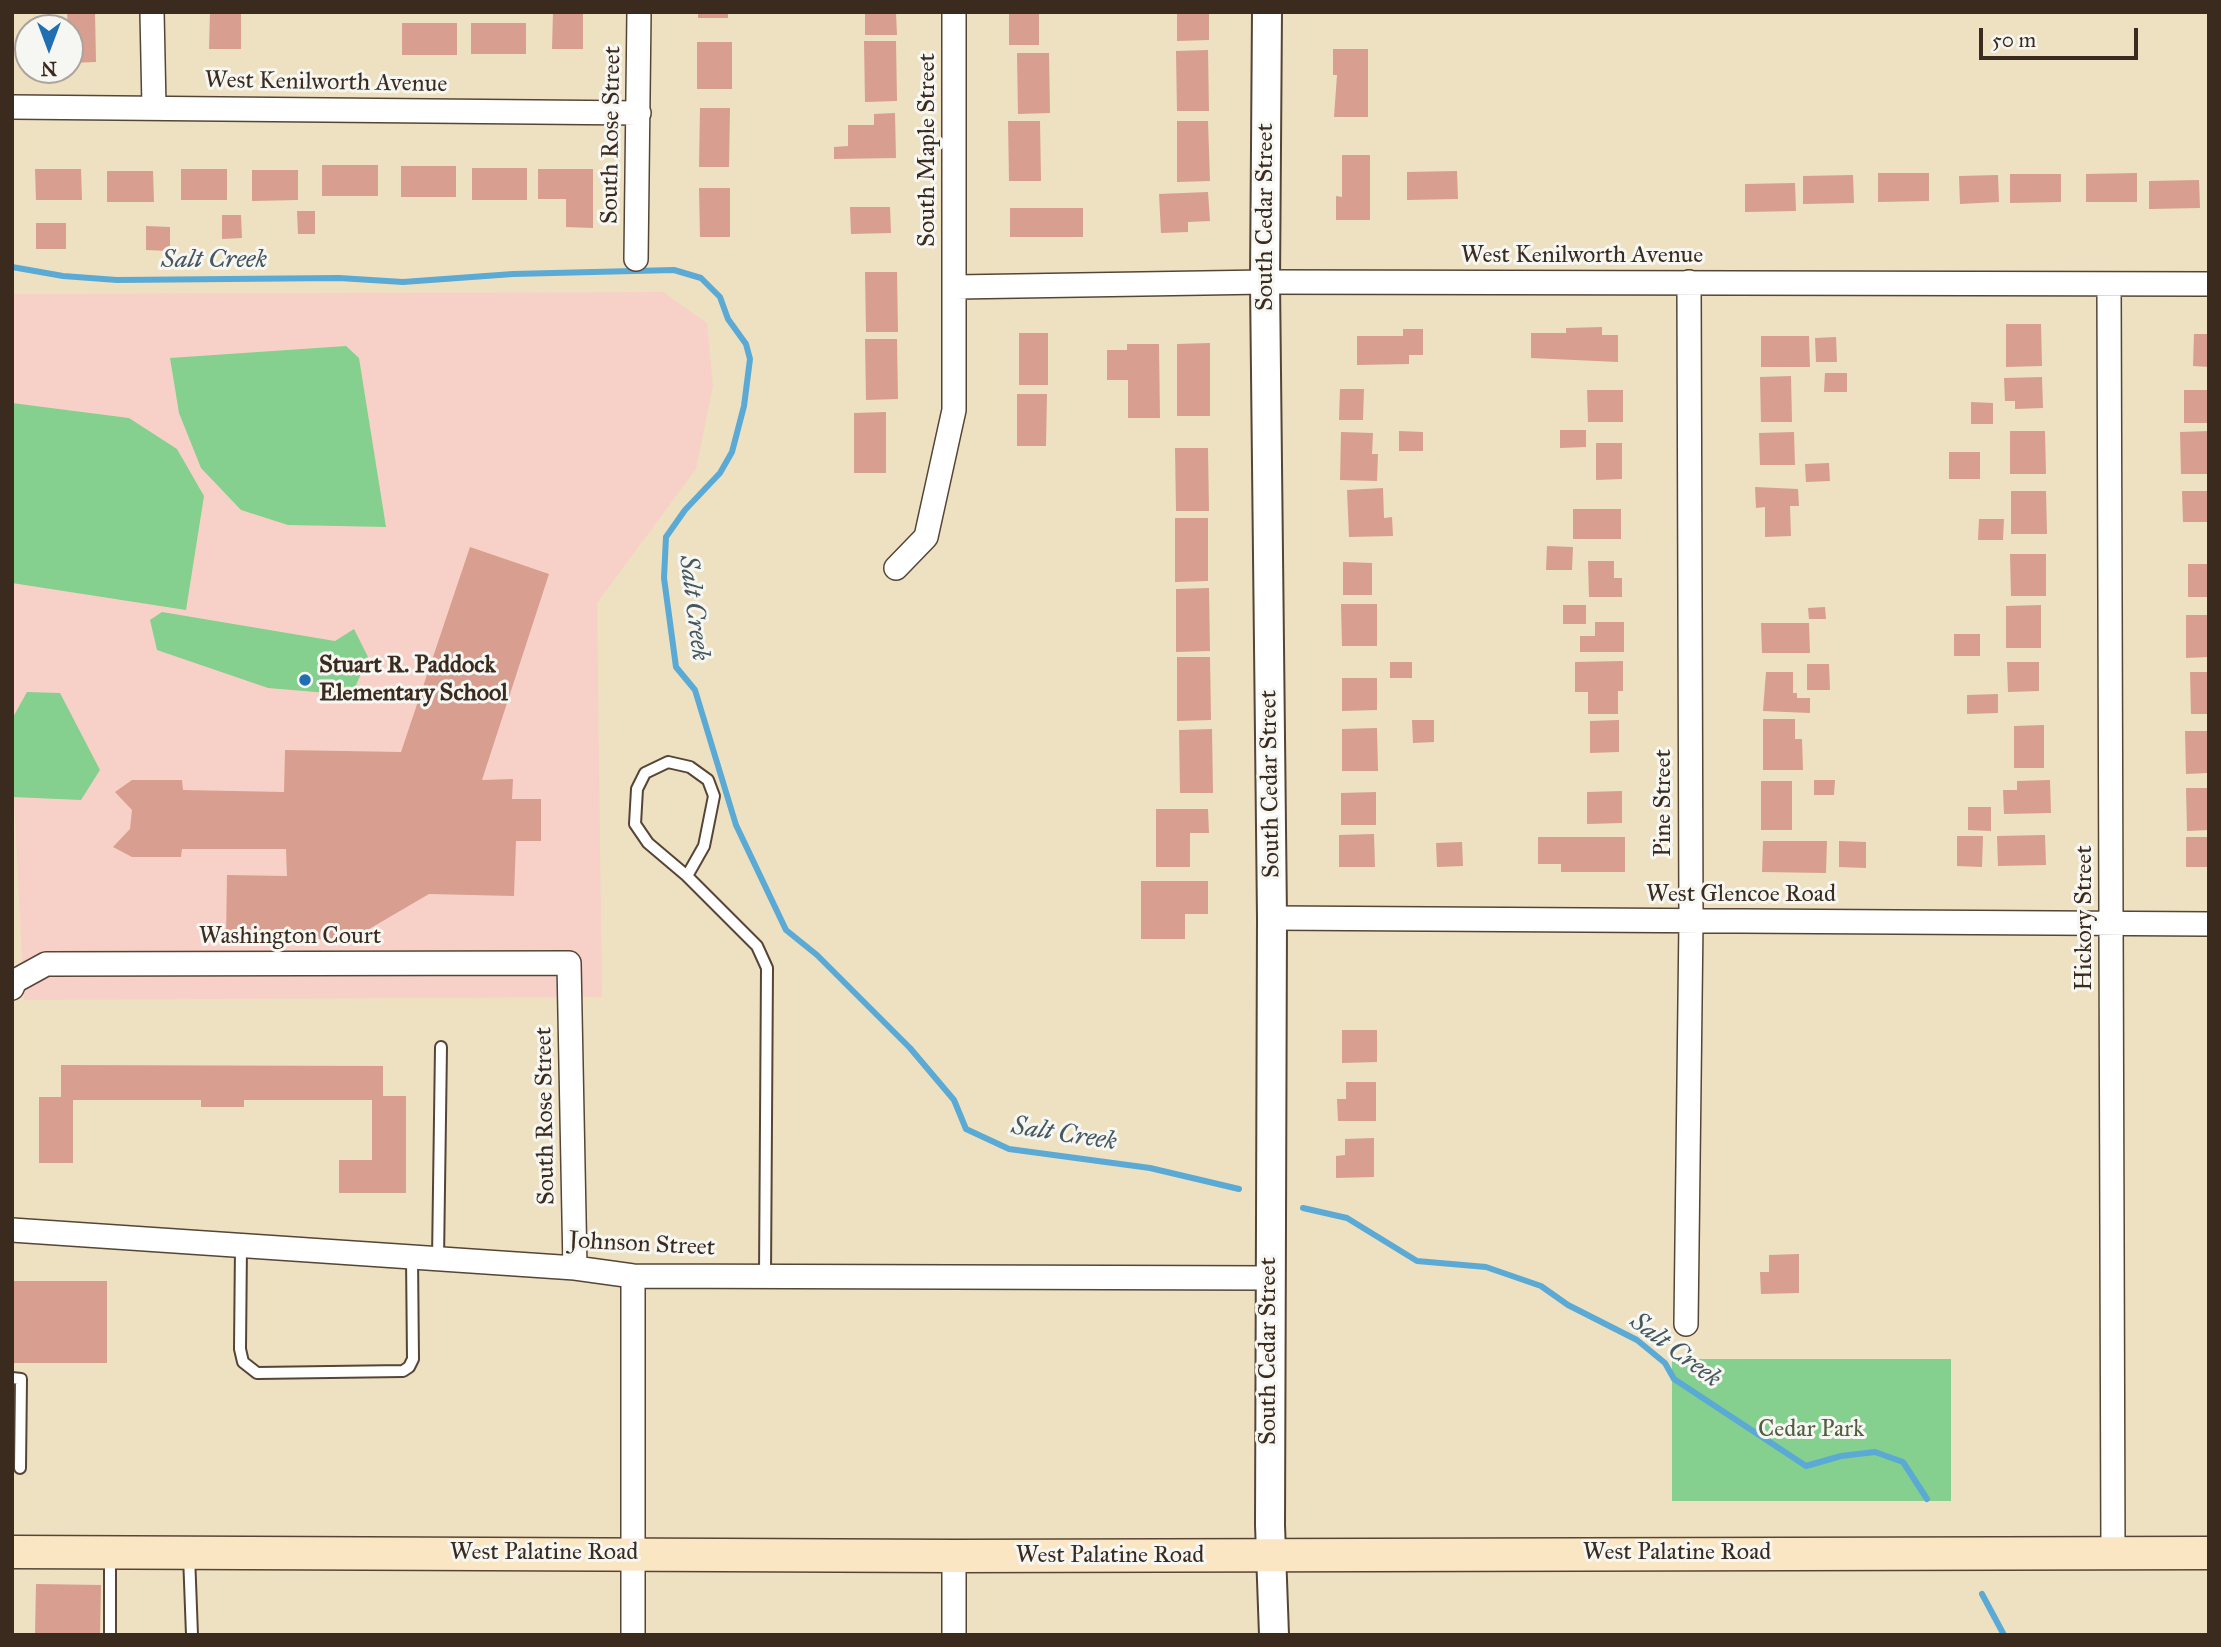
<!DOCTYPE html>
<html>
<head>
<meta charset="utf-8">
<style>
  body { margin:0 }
  #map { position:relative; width:2221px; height:1647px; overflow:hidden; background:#ede1c1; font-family:"IM FELL Great Primer",serif }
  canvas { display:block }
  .frame { position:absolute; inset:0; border:14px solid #3b2a1e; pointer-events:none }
  .north { position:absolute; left:14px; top:14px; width:70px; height:70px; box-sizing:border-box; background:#f6f6f2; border:2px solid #aba49d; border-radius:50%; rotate:180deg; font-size:19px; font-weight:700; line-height:28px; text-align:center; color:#3b2a1e }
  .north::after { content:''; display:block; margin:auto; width:24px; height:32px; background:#1f6fb2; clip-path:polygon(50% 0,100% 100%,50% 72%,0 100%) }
  .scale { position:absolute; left:1979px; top:28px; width:159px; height:32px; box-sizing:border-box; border:4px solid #3b2a1e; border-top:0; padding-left:9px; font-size:21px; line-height:24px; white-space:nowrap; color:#3b2a1e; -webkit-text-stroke:5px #f6f6f2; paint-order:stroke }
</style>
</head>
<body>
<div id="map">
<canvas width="2221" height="1647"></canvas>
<div class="frame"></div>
<div class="north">N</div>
<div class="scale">50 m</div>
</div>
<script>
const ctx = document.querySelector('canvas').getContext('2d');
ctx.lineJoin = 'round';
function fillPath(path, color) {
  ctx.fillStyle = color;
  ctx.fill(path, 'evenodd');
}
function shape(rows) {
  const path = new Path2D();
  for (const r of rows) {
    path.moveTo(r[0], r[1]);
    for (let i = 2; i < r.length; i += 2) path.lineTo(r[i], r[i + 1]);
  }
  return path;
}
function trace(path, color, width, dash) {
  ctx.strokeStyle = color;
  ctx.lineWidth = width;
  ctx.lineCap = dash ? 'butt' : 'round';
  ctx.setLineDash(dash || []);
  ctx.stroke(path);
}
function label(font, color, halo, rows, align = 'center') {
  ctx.font = font + ' "IM FELL Great Primer",serif';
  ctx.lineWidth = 6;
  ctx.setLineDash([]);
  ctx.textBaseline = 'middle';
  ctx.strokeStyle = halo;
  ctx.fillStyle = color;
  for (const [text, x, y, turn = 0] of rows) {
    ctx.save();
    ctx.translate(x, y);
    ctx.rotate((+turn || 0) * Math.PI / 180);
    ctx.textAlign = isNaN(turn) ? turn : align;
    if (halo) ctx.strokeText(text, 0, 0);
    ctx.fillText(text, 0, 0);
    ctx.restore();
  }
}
fillPath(shape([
  [663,292,707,323,713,386,696,469,597,603,602,997,24,1000,12,757,12,294]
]), '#f7d1c8');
fillPath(shape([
  [346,346,359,358,386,527,288,525,241,510,201,468,179,413,170,358],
  [12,403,129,418,177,449,204,496,186,610,12,583],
  [162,612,335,641,354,629,368,657,352,695,268,688,157,650,150,620],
  [27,692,60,693,100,770,81,800,12,797,12,719],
  [1672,1359,1951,1359,1951,1501,1672,1501]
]), '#85d08e');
trace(shape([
  [12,267,63,276,117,280,339,278,403,282,513,274,674,270,701,278,720,297,728,319,746,344,750,359,744,406,732,452,720,473,685,510,666,537,664,578,676,667,695,690,736,825,786,930,817,955,910,1048,954,1100,966,1129,1009,1149,1150,1168,1239,1189],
  [1303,1208,1347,1218,1417,1261,1486,1267,1541,1286,1568,1305,1637,1340,1665,1363,1674,1379,1806,1466,1841,1456,1875,1452,1903,1462,1927,1499],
  [1982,1594,2004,1635]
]), '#5baad5', 6);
fillPath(shape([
  [67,12,95,12,96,62,70,63],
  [210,12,241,12,241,49,209,49],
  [553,12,583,12,583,49,552,49],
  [698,12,728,12,728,18,698,18],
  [865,12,896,12,897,35,865,35],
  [1009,12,1039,12,1039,45,1009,45],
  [1177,12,1209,12,1209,40,1177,41],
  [402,23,457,23,457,55,402,55],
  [471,23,526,23,526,54,471,54],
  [864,41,896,41,897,101,865,102],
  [697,42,732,42,732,89,697,89],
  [1333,49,1368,49,1368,117,1334,117,1337,75,1333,75],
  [1208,50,1209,111,1177,111,1176,51],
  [1017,53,1049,53,1050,113,1018,114],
  [700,108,730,108,729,167,699,167],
  [895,113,896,158,834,159,834,147,848,146,848,125,874,125,874,114],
  [1008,121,1040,121,1041,181,1009,181],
  [1177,121,1208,121,1210,181,1177,182],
  [1342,155,1370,155,1370,220,1336,220,1336,196,1342,197],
  [322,165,378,165,378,196,322,196],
  [401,166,456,166,456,197,401,197],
  [472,168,527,168,527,200,472,200],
  [35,169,81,169,82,200,36,200],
  [181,169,227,169,227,200,181,200],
  [538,169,593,169,593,228,566,227,566,199,538,199],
  [252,170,298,170,298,200,252,201],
  [107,171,153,171,154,202,107,202],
  [1457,171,1458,199,1407,200,1407,172],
  [1878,173,1929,173,1929,201,1878,202],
  [2137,173,2137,202,2086,202,2086,174],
  [2010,174,2061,174,2061,202,2010,203],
  [1853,175,1854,203,1803,204,1803,176],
  [1998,175,1999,202,1960,204,1959,176],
  [2199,180,2200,208,2149,209,2149,181],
  [1795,183,1796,211,1745,212,1745,184],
  [699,188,730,188,730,237,700,237],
  [1208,192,1210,221,1188,222,1188,232,1161,233,1159,194],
  [850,207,890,207,891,233,851,234],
  [1010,208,1083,208,1083,237,1010,237],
  [297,211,315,211,315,234,298,234],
  [222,215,241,215,242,238,222,239],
  [36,223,66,223,66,249,36,249],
  [146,226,170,227,170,251,146,250],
  [865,272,897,272,898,332,866,332],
  [2006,324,2041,324,2042,366,2006,367],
  [1602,327,1602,335,1618,335,1618,362,1531,358,1531,333,1566,333,1566,328],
  [1403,329,1423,329,1423,355,1409,355,1409,364,1357,365,1357,336,1403,336],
  [1019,333,1048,333,1048,385,1019,385],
  [2194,334,2209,334,2209,367,2193,366],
  [1761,336,1809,336,1810,367,1761,367],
  [1836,337,1837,362,1816,362,1815,338],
  [865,339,897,339,898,399,866,400],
  [1210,343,1210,416,1177,416,1177,344],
  [1127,344,1159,344,1160,418,1128,418,1128,380,1107,380,1107,350,1127,350],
  [1825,373,1847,373,1847,392,1824,392],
  [1791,376,1792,422,1761,422,1760,377],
  [2042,377,2043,408,2015,409,2015,401,2005,401,2004,378],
  [1340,389,1364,389,1363,420,1339,420],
  [1587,390,1623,390,1623,422,1588,422],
  [2184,390,2209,390,2209,423,2184,423],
  [1017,394,1047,394,1046,446,1017,446],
  [1971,402,1993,403,1993,424,1971,424],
  [886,412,886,473,854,473,854,413],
  [1560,430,1586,430,1586,447,1560,448],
  [1399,431,1423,432,1423,451,1399,451],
  [2010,431,2045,431,2046,474,2010,474],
  [2209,431,2209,474,2181,474,2180,432],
  [1341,432,1373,433,1372,454,1378,454,1377,481,1340,480],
  [1794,432,1795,465,1760,465,1759,433],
  [1596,443,1622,443,1622,479,1596,480],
  [1175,448,1208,448,1209,511,1176,511],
  [1949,452,1980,452,1980,479,1949,479],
  [1829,463,1830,481,1806,482,1805,464],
  [1755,487,1798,489,1799,506,1790,506,1791,536,1765,537,1765,507,1756,508],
  [1383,488,1384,518,1392,517,1393,536,1349,537,1347,490],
  [2011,491,2046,491,2047,534,2011,534],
  [2182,491,2209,491,2209,522,2183,522],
  [1573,509,1621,509,1621,539,1573,539],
  [1175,518,1208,518,1208,581,1175,582],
  [1979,519,2004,519,2003,540,1978,540],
  [1547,546,1573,547,1572,570,1546,570],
  [470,547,549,574,482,780,513,779,512,799,541,799,541,841,516,841,514,896,429,894,352,939,226,938,227,875,287,876,286,849,182,849,181,857,132,857,113,847,130,829,132,810,115,792,132,780,182,780,183,790,284,792,285,750,401,752],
  [2010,554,2046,554,2046,596,2011,596],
  [1588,561,1614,561,1614,578,1622,578,1622,597,1589,597],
  [1343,562,1372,563,1372,595,1343,595],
  [2188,564,2209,564,2209,597,2188,597],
  [1209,588,1210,651,1176,652,1176,589],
  [1341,604,1377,604,1377,646,1342,646],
  [1563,605,1586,605,1586,624,1563,624],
  [2041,605,2041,648,2006,648,2006,606],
  [1825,607,1826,619,1809,619,1808,608],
  [2186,615,2209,615,2209,657,2186,658],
  [1595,622,1624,622,1624,652,1580,652,1580,636,1595,636],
  [1761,623,1809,623,1810,653,1762,653],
  [1954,634,1980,634,1980,656,1954,656],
  [1177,657,1210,657,1211,720,1177,721],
  [1623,661,1623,691,1618,691,1618,714,1588,714,1588,692,1575,692,1575,662],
  [1390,662,1412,662,1412,678,1390,678],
  [2007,662,2039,662,2039,691,2008,692],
  [1807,664,1829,664,1830,690,1807,690],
  [1766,672,1793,672,1793,693,1797,693,1797,698,1810,698,1810,713,1763,711],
  [2190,672,2209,672,2209,714,2191,714],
  [1342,678,1377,678,1377,710,1342,711],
  [1998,694,1998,713,1967,714,1967,695],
  [1763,719,1795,719,1795,739,1802,739,1803,770,1763,770],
  [1412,720,1434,720,1434,742,1413,743],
  [1619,720,1619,752,1590,753,1590,721],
  [2044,725,2044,768,2014,768,2014,726],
  [1377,728,1378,771,1342,771,1342,729],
  [1212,729,1213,793,1180,793,1179,730],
  [2185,731,2209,731,2209,773,2186,774],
  [1814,780,1835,780,1834,795,1814,795],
  [2050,780,2051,813,2004,814,2003,790,2017,790,2017,781],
  [1761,781,1792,781,1792,830,1761,830],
  [2186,788,2209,788,2209,830,2187,831],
  [1622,791,1622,823,1587,824,1587,792],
  [1376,792,1376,825,1341,825,1341,793],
  [1968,807,1991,807,1991,831,1968,830],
  [1156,809,1208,809,1209,833,1190,833,1190,867,1156,867],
  [1374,834,1375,867,1339,867,1339,835],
  [2045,835,2046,865,1998,866,1997,836],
  [1957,836,1983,836,1982,867,1957,866],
  [1538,837,1625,837,1625,872,1561,872,1561,864,1538,864],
  [2186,837,2209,837,2209,867,2186,867],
  [1763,841,1827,841,1826,873,1762,872],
  [1839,841,1866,842,1866,868,1839,867],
  [1462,842,1463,866,1437,867,1436,843],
  [1141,881,1208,881,1208,914,1185,914,1185,939,1141,939],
  [1342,1030,1377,1030,1377,1062,1342,1063],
  [61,1065,383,1066,383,1096,406,1096,406,1193,339,1193,339,1160,372,1160,372,1100,244,1100,244,1107,201,1107,201,1100,73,1100,73,1163,39,1163,39,1097,61,1097],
  [1346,1082,1376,1082,1376,1121,1338,1121,1337,1099,1346,1099],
  [1374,1138,1374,1177,1336,1178,1336,1156,1345,1155,1345,1139],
  [1799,1254,1799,1293,1761,1294,1760,1272,1769,1272,1769,1255],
  [12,1281,107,1281,107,1363,12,1363],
  [36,1584,101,1585,100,1635,35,1635]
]), '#d89e8f');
const service = shape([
  [687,876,648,843,635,824,637,789,645,773,668,762,690,767,708,780,714,796,704,846,687,876,757,946,767,968,765,1276],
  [241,1245,240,1349,243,1362,257,1373,403,1371,409,1367,413,1359,412,1257],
  [438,1259,441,1047],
  [12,1378,21,1379,20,1468],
  [110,1554,110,1635],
  [189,1555,192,1635]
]);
const minor = shape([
  [152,12,154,107],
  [12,107,639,113],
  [636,259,639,12],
  [2109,284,2113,1553],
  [956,287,1265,282,2209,284],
  [896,568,926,537,954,410,954,12],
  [1272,918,2209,924],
  [12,988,15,981,46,964,569,963,575,1268],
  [12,1230,575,1268,633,1276,1269,1278],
  [633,1276,633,1635],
  [1686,1324,1691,921,1689,282],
  [954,1556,954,1635]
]);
const tertiary = shape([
  [1267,12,1265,282,1272,918,1270,1525,1274,1635]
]);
const secondary = shape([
  [12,1552,954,1556,2209,1553]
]);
trace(service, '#564536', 14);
trace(minor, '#564536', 26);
trace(tertiary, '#564536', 32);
trace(secondary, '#564536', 35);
trace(service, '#fff', 10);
trace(minor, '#fff', 23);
trace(tertiary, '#fff', 28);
trace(secondary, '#fbe6c4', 32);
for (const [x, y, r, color] of [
  [305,680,7,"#1f6fb2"]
]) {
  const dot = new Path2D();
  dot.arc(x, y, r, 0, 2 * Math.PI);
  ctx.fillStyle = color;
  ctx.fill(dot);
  trace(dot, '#f6f6f2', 2.5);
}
label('24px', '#3b2a1e', '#f6f6f2', [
  ["West Kenilworth Avenue",326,83,1],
  ["South Rose Street",612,135,-89],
  ["South Maple Street",928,150,-90],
  ["South Cedar Street",1266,217,-90],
  ["West Kenilworth Avenue",1582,256],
  ["South Cedar Street",1271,784,-91],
  ["Pine Street",1664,803,-90],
  ["West Glencoe Road",1741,895],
  ["Hickory Street",2085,918,-90],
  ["Washington Court",290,937],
  ["South Rose Street",546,1116,-91],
  ["Johnson Street",642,1245,3],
  ["South Cedar Street",1269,1351,-90],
  ["West Palatine Road",544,1553],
  ["West Palatine Road",1677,1553],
  ["West Palatine Road",1110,1556]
]);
label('bold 24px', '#3b2a1e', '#f6f6f2', [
  ["Stuart R. Paddock",319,666],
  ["Elementary School",319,694]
], 'left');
label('24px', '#515c40', '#f6f6f2', [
  ["Cedar Park",1811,1430]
]);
label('italic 26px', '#46575e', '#f6f6f2', [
  ["Salt Creek",214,261],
  ["Salt Creek",693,608,83],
  ["Salt Creek",1064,1135,9],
  ["Salt Creek",1675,1351,37]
]);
</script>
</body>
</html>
